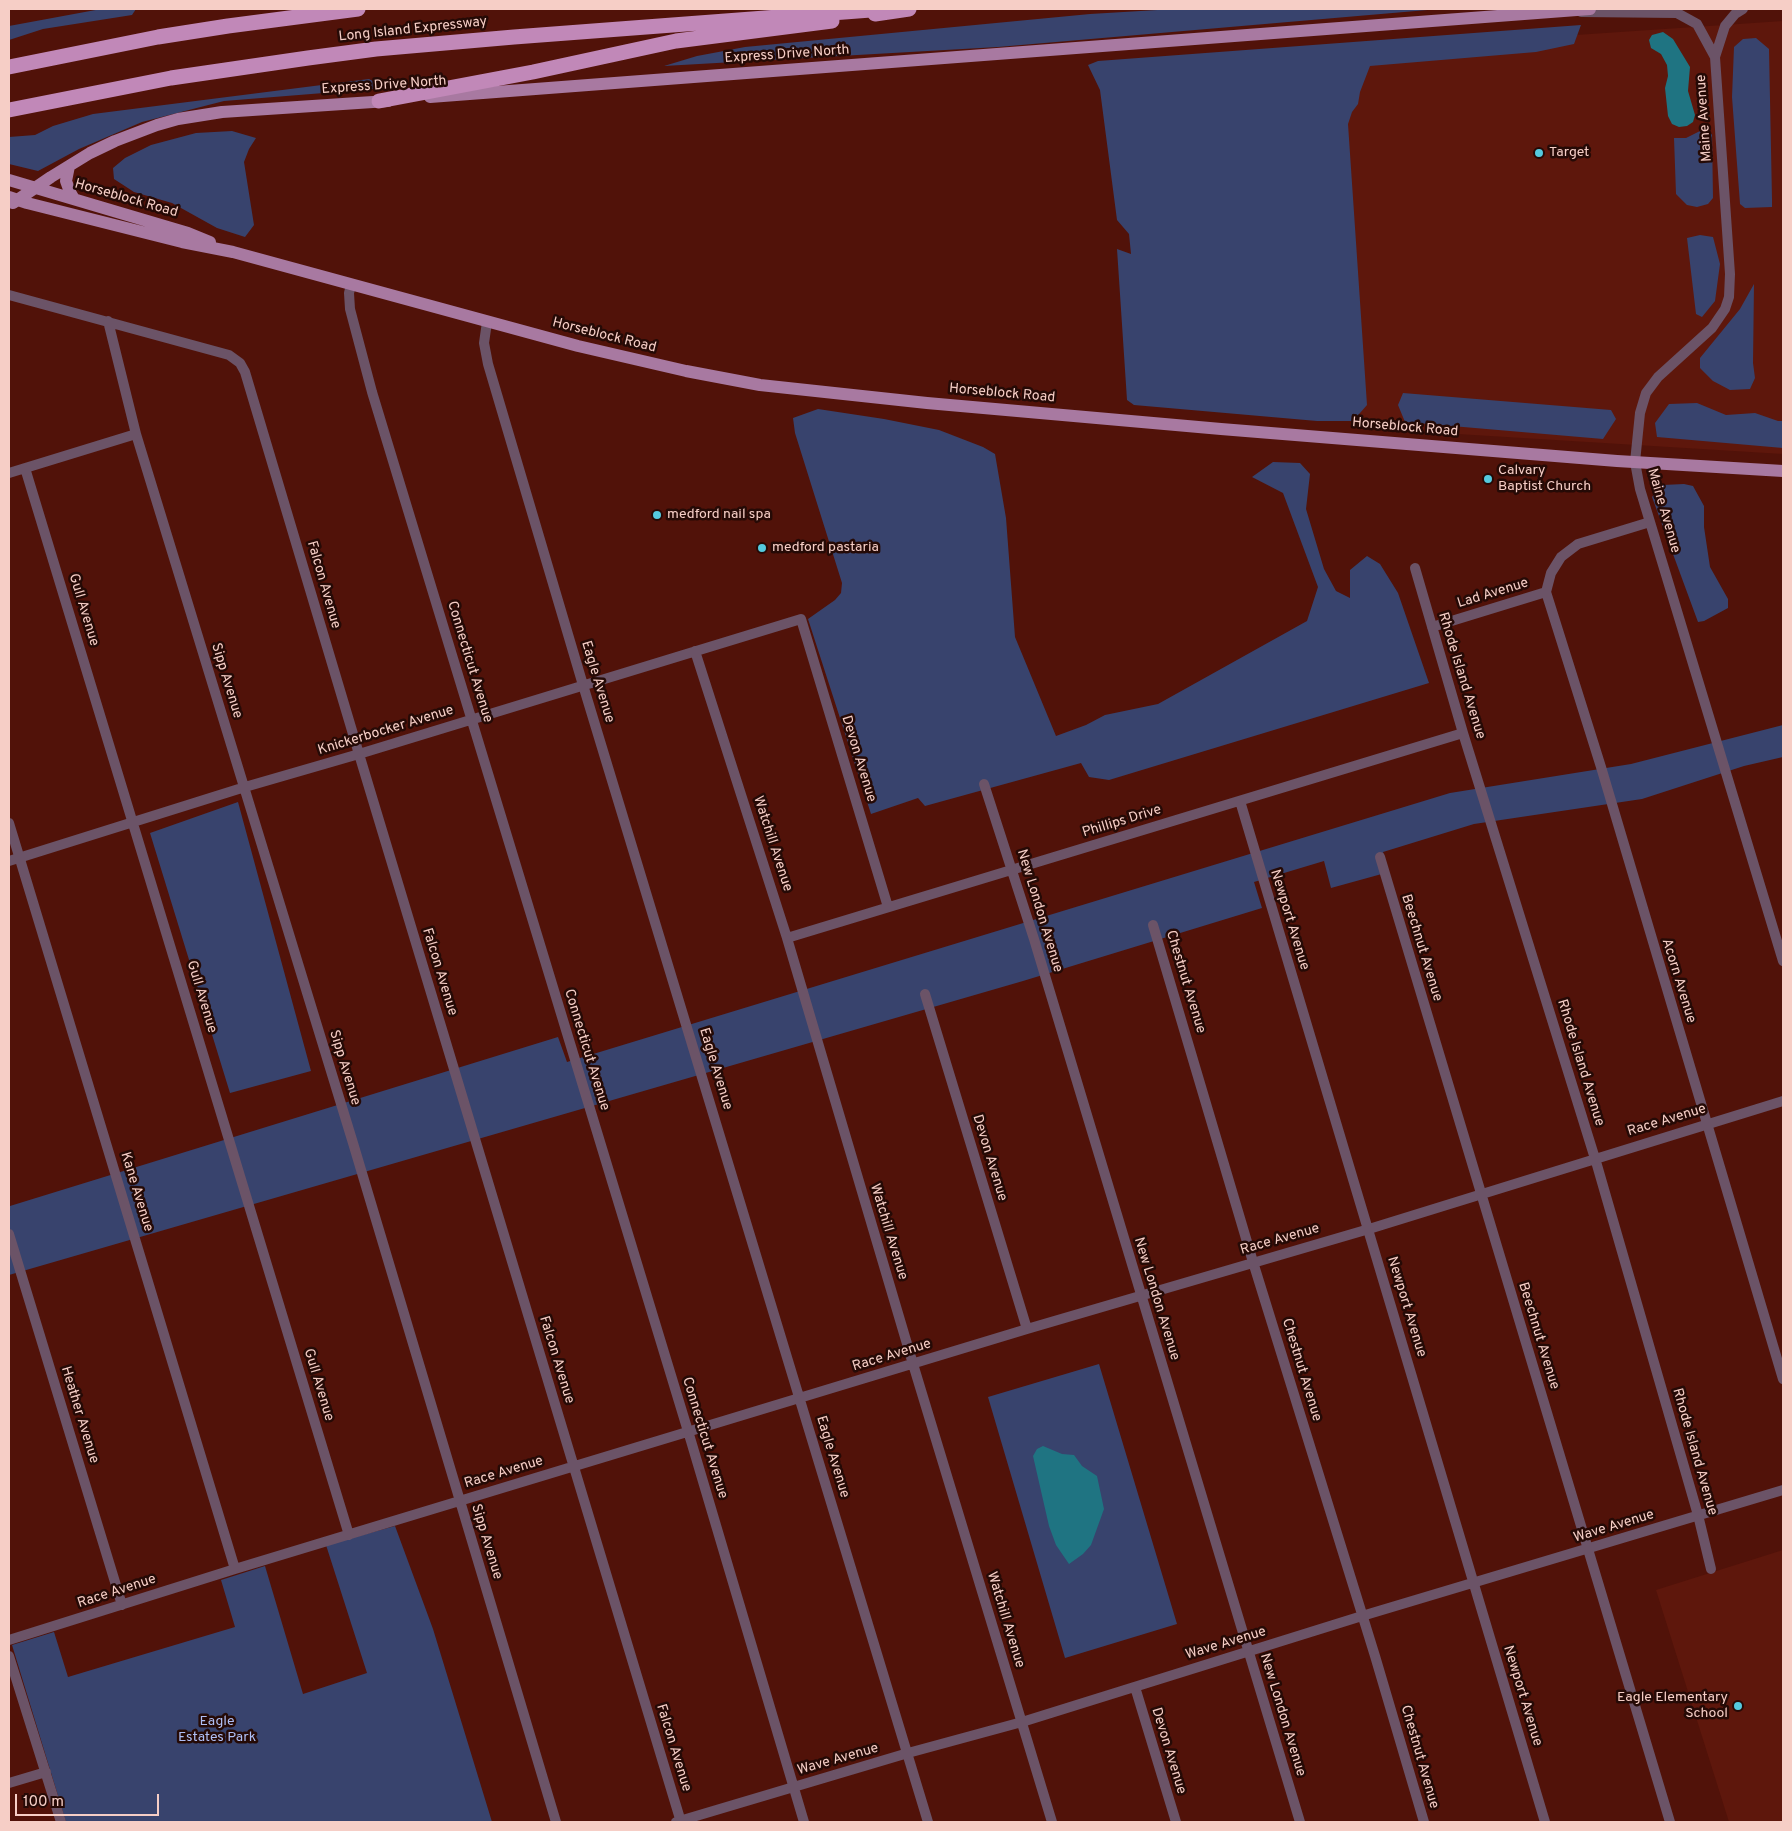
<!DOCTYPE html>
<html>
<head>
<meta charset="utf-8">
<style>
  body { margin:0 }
  #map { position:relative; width:1792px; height:1831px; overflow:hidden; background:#511209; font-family:Overpass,sans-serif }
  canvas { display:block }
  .frame { position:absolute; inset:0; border:10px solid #f6cec6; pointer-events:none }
  .scale { position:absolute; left:15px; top:1794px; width:144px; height:22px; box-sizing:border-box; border:2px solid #f6cec6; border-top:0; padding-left:6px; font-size:15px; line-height:18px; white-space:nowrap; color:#f6cec6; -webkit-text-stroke:4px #250a06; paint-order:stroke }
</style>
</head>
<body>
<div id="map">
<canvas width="1792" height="1831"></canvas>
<div class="frame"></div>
<div class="scale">100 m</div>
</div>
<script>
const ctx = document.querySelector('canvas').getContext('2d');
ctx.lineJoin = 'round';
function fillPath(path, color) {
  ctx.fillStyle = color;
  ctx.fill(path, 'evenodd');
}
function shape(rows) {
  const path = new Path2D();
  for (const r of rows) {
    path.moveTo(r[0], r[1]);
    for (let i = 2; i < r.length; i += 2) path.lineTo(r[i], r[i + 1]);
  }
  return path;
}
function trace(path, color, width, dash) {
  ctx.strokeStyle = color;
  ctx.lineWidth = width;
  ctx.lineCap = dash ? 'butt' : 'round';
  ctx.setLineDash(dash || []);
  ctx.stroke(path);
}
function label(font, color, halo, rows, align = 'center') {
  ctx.font = font + ' Overpass,sans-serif';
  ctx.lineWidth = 5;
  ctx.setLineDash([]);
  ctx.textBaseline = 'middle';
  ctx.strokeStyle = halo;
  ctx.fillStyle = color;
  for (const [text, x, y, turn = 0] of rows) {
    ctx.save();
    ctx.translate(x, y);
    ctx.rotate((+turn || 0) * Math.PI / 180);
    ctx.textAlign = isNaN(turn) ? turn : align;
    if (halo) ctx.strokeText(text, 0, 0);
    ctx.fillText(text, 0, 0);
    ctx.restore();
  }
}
fillPath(shape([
  [1783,21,1783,454,1360,428,1339,51],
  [1783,1550,1783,1822,1729,1822,1656,1590]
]), '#5e170c');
fillPath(shape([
  [101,9,136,9,132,15,43,29,9,40,9,26],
  [1174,9,1439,9,998,47,664,66,697,56,745,47,1090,14],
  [1581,25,1574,44,1536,52,1370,66,1360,92,1358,104,1352,112,1348,124,1367,405,1353,421,1317,421,1134,405,1127,400,1117,249,1131,254,1129,234,1117,220,1100,90,1088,65,1098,61],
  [1756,38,1769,49,1772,199,1772,207,1745,208,1740,204,1732,97,1734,47,1743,39],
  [369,79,386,88,224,101,142,122,79,149,38,171,9,164,9,137,35,135,53,126,93,114],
  [232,131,256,138,249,149,244,162,254,225,245,237,217,228,172,203,134,192,114,179,113,168,125,158,151,145,196,133],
  [1700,131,1712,134,1713,198,1708,204,1697,207,1687,205,1676,194,1674,138,1686,138],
  [1700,235,1713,237,1720,264,1715,301,1702,317,1696,314,1687,238],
  [1754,284,1753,363,1755,378,1750,389,1730,390,1713,381,1700,368,1700,358,1740,309],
  [1403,393,1611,410,1616,419,1603,439,1405,422,1398,405],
  [1697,403,1726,415,1755,413,1778,421,1783,421,1783,448,1657,437,1655,423,1669,404],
  [818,409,884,419,939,430,983,447,995,454,1006,518,1015,637,1056,736,1086,725,1105,715,1158,704,1307,621,1318,587,1283,493,1252,477,1273,462,1300,463,1310,474,1306,509,1324,569,1336,591,1350,598,1350,570,1367,556,1380,564,1398,593,1429,683,1109,780,1089,777,1081,763,925,806,918,798,871,814,808,619,835,600,841,593,842,583,795,433,793,418],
  [1684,484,1693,486,1704,506,1704,527,1710,567,1728,599,1728,608,1704,621,1698,622,1652,497,1663,485],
  [1783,725,1783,757,1744,766,1642,799,1474,824,1383,852,1389,872,1331,888,1324,861,1254,882,1262,908,1023,981,9,1275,9,1204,10,1206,558,1037,567,1062,1450,793,1631,764],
  [238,802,311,1071,230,1093,150,833],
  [1099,1364,1177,1624,1065,1658,988,1397],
  [395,1526,433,1629,492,1822,66,1822,12,1645,54,1632,68,1677,235,1627,221,1580,265,1566,303,1694,367,1673,326,1545]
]), '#38436d');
fillPath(shape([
  [1663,32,1673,39,1690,67,1688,91,1695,115,1693,122,1687,126,1679,127,1672,124,1668,116,1665,88,1668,76,1667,65,1661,54,1651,48,1649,40,1652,35],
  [1043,1446,1062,1454,1074,1455,1082,1466,1097,1476,1104,1509,1091,1545,1083,1554,1069,1564,1056,1545,1049,1526,1033,1456,1037,1449]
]), '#1f7482');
trace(shape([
  [1581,12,1677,13,1697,24,1715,57,1730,274,1729,297,1725,309,1712,328,1658,377,1646,393,1640,413,1635,462,1640,489,1783,961],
  [1715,57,1725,26,1735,14,1743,9],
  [351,285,349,293,350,309,372,392,691,1441,804,1822],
  [9,295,229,355,240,363,245,372,359,754,681,1822],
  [108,321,136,434,353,1143,556,1822],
  [487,322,484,343,488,364,583,685,928,1822],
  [25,468,349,1535],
  [9,473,136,434],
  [1415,568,1463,733,1597,1165,1698,1515,1711,1569],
  [1546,592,1601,767,1783,1379],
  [1432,627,1546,592,1551,573,1561,557,1578,544,1650,522],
  [695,651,787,938,913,1364,1052,1822],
  [984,784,1034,939,1300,1822],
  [1240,801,1545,1822],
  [9,823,235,1569],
  [1380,857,1670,1822],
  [9,861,245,787,359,754,801,619,888,907],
  [1153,925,1253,1262,1375,1656,1424,1822],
  [787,938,1463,733],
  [925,994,1027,1329],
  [9,1234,122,1605],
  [9,1640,235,1569,1027,1329,1369,1229,1783,1101],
  [9,1656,61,1822],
  [1135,1687,1176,1822],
  [9,1783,46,1772],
  [676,1822,908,1753,1022,1722,1362,1616,1783,1490]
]), '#6b5367', 10);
trace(shape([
  [430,97,1590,9],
  [69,166,66,181,70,192,74,199],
  [9,180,188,233,210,242],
  [9,197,27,203,182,242,233,252,578,346,686,371,760,385,927,403,1221,429,1617,461,1783,471],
  [13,203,51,177,90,153,115,141,157,125,178,119,222,112,388,101]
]), '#a879a1', 12);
trace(shape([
  [875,14,909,9],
  [9,67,158,37,228,26,358,9],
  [379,101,533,72,676,41,832,21],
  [9,110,171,78,308,58,376,49,514,37,884,9]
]), '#c188b8', 15);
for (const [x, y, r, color] of [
  [1539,153,5,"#55cadf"],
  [1488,479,5,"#55cadf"],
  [657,515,5,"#55cadf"],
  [762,548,5,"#55cadf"],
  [1738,1706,5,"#55cadf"]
]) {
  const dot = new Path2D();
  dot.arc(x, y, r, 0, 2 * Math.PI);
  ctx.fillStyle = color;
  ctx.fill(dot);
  trace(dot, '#250a06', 2);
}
label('14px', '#f6cec6', '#250a06', [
  ["Long Island Expressway",413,30,-6],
  ["Express Drive North",787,55,-4],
  ["Express Drive North",384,86,-4],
  ["Maine Avenue",1705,118,-94],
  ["Horseblock Road",126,199,16],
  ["Horseblock Road",604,336,14],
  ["Horseblock Road",1002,394,5],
  ["Horseblock Road",1405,428,5],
  ["Maine Avenue",1663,511,74],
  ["Falcon Avenue",323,585,74],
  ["Lad Avenue",1493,594,-17],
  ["Gull Avenue",83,610,73],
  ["Connecticut Avenue",469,662,73],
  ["Rhode Island Avenue",1461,676,73],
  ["Sipp Avenue",226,681,73],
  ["Eagle Avenue",597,682,73],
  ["Knickerbocker Avenue",386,731,-17],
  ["Devon Avenue",858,759,73],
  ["Phillips Drive",1122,822,-17],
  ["Watchill Avenue",772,844,72],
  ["New London Avenue",1039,911,73],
  ["Newport Avenue",1289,920,73],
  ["Beechnut Avenue",1421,948,73],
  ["Falcon Avenue",439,972,73],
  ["Acorn Avenue",1678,981,73],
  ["Chestnut Avenue",1185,982,73],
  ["Gull Avenue",201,997,73],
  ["Connecticut Avenue",586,1050,73],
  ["Rhode Island Avenue",1580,1063,73],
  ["Sipp Avenue",344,1068,73],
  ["Eagle Avenue",715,1069,73],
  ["Race Avenue",1667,1121,-17],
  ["Devon Avenue",989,1158,73],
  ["Kane Avenue",136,1192,73],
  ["Watchill Avenue",888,1232,73],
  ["Race Avenue",1280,1240,-16],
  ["New London Avenue",1156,1299,73],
  ["Newport Avenue",1406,1307,73],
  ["Beechnut Avenue",1538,1336,73],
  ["Race Avenue",892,1356,-17],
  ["Falcon Avenue",556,1360,73],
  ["Chestnut Avenue",1301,1370,73],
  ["Gull Avenue",318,1385,73],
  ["Heather Avenue",79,1415,73],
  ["Connecticut Avenue",704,1438,73],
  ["Rhode Island Avenue",1694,1452,74],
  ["Eagle Avenue",832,1457,73],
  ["Race Avenue",504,1473,-17],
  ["Wave Avenue",1614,1527,-17],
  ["Sipp Avenue",486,1542,73],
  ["Race Avenue",117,1592,-18],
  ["Watchill Avenue",1005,1620,73],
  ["Wave Avenue",1226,1644,-17],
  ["Newport Avenue",1522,1696,73],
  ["New London Avenue",1282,1715,73],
  ["Falcon Avenue",673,1748,73],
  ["Devon Avenue",1168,1751,73],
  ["Chestnut Avenue",1419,1757,74],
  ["Wave Avenue",838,1760,-16]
]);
label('14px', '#f6cec6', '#250a06', [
  ["Target",1549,153],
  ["Calvary",1498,471],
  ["Baptist Church",1498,487],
  ["medford nail spa",667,515],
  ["medford pastaria",772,548],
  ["Eagle Elementary",1728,1698,"right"],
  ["School",1728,1714,"right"]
], 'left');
label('14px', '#afbff5', '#250a06', [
  ["Eagle",217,1722],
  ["Estates Park",217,1738]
]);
</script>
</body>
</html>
